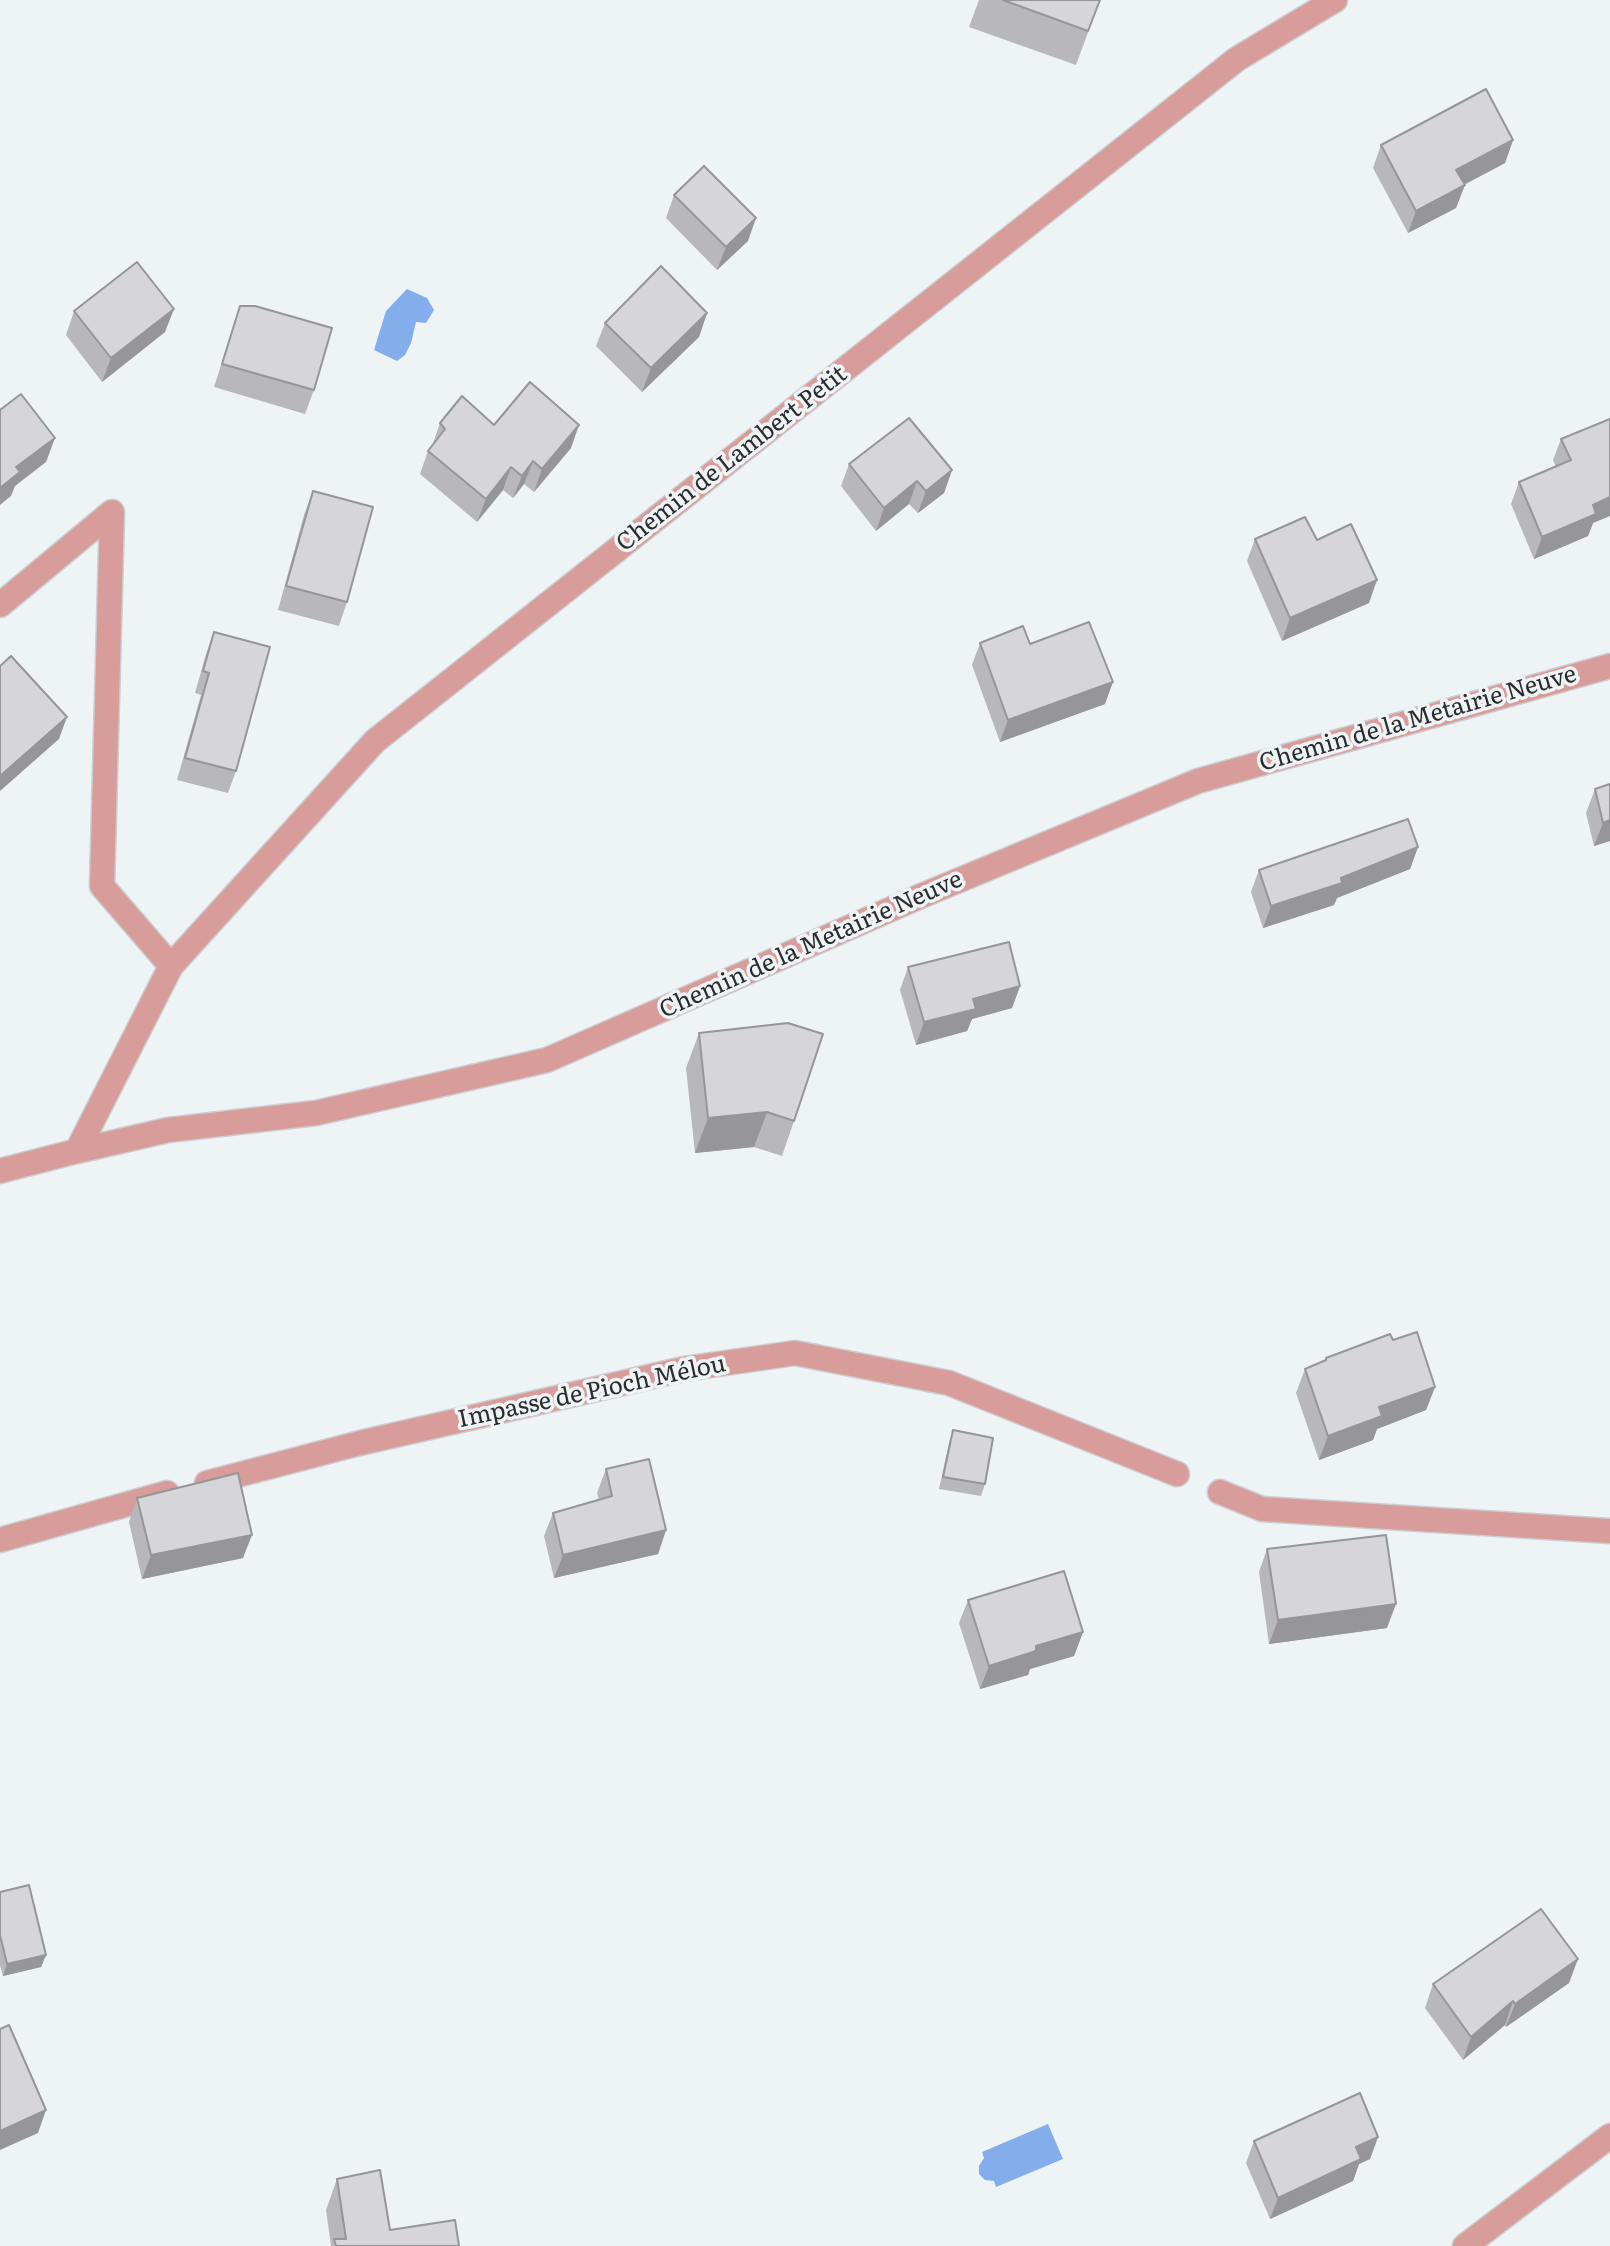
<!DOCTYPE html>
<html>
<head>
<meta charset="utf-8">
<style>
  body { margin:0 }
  canvas { display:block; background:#eef3f6 }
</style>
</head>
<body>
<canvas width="1610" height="2246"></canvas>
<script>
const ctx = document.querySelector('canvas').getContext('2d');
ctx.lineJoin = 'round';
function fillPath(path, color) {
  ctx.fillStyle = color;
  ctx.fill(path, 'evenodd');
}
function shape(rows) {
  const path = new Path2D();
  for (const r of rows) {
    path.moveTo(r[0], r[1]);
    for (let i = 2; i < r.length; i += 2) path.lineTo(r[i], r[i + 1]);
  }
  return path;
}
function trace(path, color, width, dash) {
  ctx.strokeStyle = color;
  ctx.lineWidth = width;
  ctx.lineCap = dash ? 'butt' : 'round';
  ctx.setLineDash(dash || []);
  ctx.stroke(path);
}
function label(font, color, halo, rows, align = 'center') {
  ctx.font = font + ' Literata,serif';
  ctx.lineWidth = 7;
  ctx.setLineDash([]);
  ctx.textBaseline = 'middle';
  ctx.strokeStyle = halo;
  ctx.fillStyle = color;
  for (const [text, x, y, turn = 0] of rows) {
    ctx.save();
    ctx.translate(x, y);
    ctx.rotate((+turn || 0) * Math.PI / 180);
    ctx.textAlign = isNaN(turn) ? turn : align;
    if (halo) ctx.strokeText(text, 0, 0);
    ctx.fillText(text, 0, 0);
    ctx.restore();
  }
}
fillPath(shape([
  [407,289,427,298,434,310,426,323,416,322,411,343,405,355,397,361,374,350,386,311],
  [1048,2124,1063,2159,996,2187,994,2181,985,2180,979,2174,979,2166,984,2158,982,2152]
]), '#84adec');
const street = shape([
  [0,605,112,512,102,886,171,966],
  [77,1151,171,966,375,741,1237,59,1335,0],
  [0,1171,77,1151,168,1130,316,1113,547,1060,921,896,1198,781,1610,666],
  [207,1483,360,1443,684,1369,795,1353,949,1383,1177,1474],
  [1220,1492,1262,1509,1610,1531],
  [0,1540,167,1493],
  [1465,2246,1610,2136]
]);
trace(street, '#cbcfd2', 27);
trace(street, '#d89c9a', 24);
fillPath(shape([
  [979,0,1100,0,1076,65,969,27],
  [1513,140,1505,163,1464,185,1456,208,1408,233,1373,168,1381,145],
  [674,195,748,241,717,270,666,218],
  [240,306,314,390,305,414,214,387],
  [74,311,165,332,102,382,66,335],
  [707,313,699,337,642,392,596,346,605,323],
  [1610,419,1593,523,1588,536,1534,559,1511,504,1519,482,1556,467,1553,460,1561,439],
  [440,423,494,425,571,448,534,492,524,484,513,498,503,490,477,522,420,474,428,451,432,446],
  [849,464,952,470,944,493,918,513,909,504,876,531,841,486],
  [313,491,347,602,339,626,278,610,304,515],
  [1255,539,1317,540,1369,603,1282,641,1247,561],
  [214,632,236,771,228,793,177,780,201,695,195,693,206,654],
  [980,643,1030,644,1105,704,1000,742,972,665],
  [1595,789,1610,841,1594,846,1586,813],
  [1418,847,1410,869,1337,898,1334,905,1263,928,1251,892,1259,870],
  [908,967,1020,986,1012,1008,972,1019,967,1031,916,1045,900,990],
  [699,1033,794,1121,782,1156,754,1147,695,1153,686,1068],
  [1393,1340,1435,1387,1426,1410,1377,1429,1373,1440,1319,1460,1296,1393,1305,1369,1325,1361,1326,1358],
  [953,1430,985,1484,981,1496,939,1489,949,1443],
  [606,1469,666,1530,658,1554,554,1578,544,1536,553,1513,599,1500,597,1493],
  [137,1498,243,1558,142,1579,129,1522],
  [1267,1549,1387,1628,1269,1644,1259,1572],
  [968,1600,1083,1632,1074,1656,1030,1669,1028,1675,980,1689,959,1623],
  [0,1892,46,1955,41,1967,3,1976,0,1965],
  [1569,1983,1506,2027,1505,2025,1463,2060,1425,2008,1433,1984],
  [1378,2137,1370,2159,1359,2164,1353,2181,1270,2219,1246,2163,1254,2141],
  [337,2179,390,2230,459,2246,331,2246,326,2210]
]), '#b8b7bb');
fillPath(shape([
  [1513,140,1505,163,1448,193,1456,170],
  [1465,185,1456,208,1408,233,1416,211],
  [756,218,748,241,717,270,726,247],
  [174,309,165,332,102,382,111,358],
  [707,313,699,337,642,392,651,368],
  [579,425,571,448,534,492,542,469],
  [55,438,46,462,15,486,11,496,0,505,0,488,16,467],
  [533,461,524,484,513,498,522,476],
  [511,467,503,490,477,522,486,499],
  [952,470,944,493,918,513,926,491],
  [917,481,909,504,876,531,884,508],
  [1610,497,1610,516,1593,523,1588,536,1534,559,1542,537,1593,505],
  [1377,580,1369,603,1282,641,1290,618],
  [1113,682,1105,704,1000,742,1008,720],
  [67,717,59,739,0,791,0,776],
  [1610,820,1610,841,1594,846,1603,823],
  [1418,847,1410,869,1337,898,1334,905,1263,928,1271,906],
  [1020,986,1012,1008,972,1019,967,1031,916,1045,924,1022,973,999],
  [767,1112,754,1147,695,1153,708,1118],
  [1435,1387,1426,1410,1377,1429,1373,1440,1319,1460,1328,1436,1379,1407],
  [666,1530,658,1554,554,1578,563,1555],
  [252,1535,243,1558,142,1579,151,1555],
  [1396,1604,1387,1628,1269,1644,1278,1620],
  [1083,1632,1074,1656,1030,1669,1028,1675,980,1689,989,1666,1036,1646],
  [46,1955,41,1967,3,1976,7,1964],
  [1578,1959,1569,1983,1506,2027,1515,2004],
  [1513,2001,1505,2025,1463,2060,1471,2037],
  [46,2110,38,2133,0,2150,0,2131],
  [1378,2137,1370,2159,1359,2164,1353,2181,1270,2219,1278,2198,1356,2147]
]), '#969599');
const building = shape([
  [1003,0,1100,0,1088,31,1003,0],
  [1486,89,1513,140,1456,170,1465,185,1416,211,1381,145,1486,89],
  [704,166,756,218,726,247,674,195,704,166],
  [137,262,174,309,111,358,74,311,137,262],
  [661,266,707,313,651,368,605,323,661,266],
  [240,306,255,306,332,328,314,390,222,364,240,306],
  [530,382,579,425,542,469,533,461,522,476,511,467,486,499,428,451,445,429,440,423,462,396,494,425,530,382],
  [21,394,55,438,16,467,20,472,0,488,0,410,21,394],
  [909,418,952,470,926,491,917,481,884,508,849,464,909,418],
  [1610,419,1610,497,1593,505,1596,514,1542,537,1519,482,1571,460,1561,439,1610,419],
  [313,491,373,507,347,602,286,586,313,491],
  [1305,517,1317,540,1351,524,1377,580,1290,618,1255,539,1305,517],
  [1089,622,1113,682,1008,720,980,643,1023,626,1030,644,1089,622],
  [214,632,270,647,236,771,185,758,209,673,203,671,214,632],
  [11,656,67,717,0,776,0,666,11,656],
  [1610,784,1610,820,1603,823,1595,789,1610,784],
  [1408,819,1418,847,1341,878,1342,883,1271,906,1259,870,1408,819],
  [1009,942,1020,986,973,999,976,1009,924,1022,908,967,1009,942],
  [788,1023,823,1034,794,1121,767,1112,708,1118,699,1033,788,1023],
  [1417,1332,1435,1387,1379,1407,1382,1416,1328,1436,1305,1369,1326,1360,1326,1358,1390,1334,1393,1340,1417,1332],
  [953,1430,993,1438,985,1484,943,1477,953,1430],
  [649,1459,666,1530,563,1555,553,1513,612,1496,606,1469,649,1459],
  [238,1473,252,1535,151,1555,137,1498,238,1473],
  [1386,1535,1396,1604,1278,1620,1267,1549,1386,1535],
  [1064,1571,1083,1632,1036,1646,1036,1651,989,1666,968,1600,1064,1571],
  [29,1885,46,1955,7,1964,0,1935,0,1892,29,1885],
  [1541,1909,1578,1959,1515,2004,1513,2001,1471,2037,1433,1984,1541,1909],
  [9,2025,46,2110,0,2131,0,2029,9,2025],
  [1360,2093,1378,2137,1356,2147,1361,2159,1278,2198,1254,2141,1360,2093],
  [380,2170,390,2230,455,2220,459,2246,336,2246,334,2239,346,2239,337,2179,380,2170]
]);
fillPath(building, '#d6d5da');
trace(building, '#969599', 2);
label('24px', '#2b2c2d', '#eef3f6', [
  ["Chemin de Lambert Petit",732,459,-38],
  ["Chemin de la Metairie Neuve",1418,719,-16],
  ["Chemin de la Metairie Neuve",811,945,-24],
  ["Impasse de Pioch Mélou",592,1392,-12]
]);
</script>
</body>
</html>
